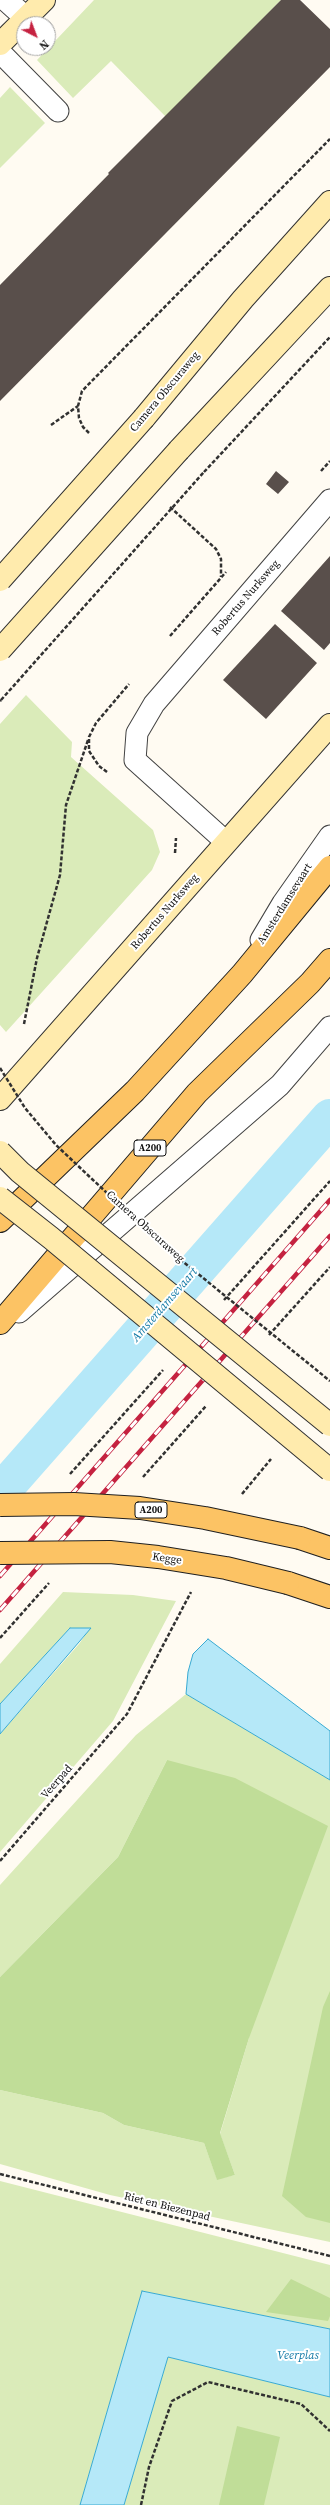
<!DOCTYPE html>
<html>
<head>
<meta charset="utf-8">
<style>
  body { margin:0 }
  #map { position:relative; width:330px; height:2505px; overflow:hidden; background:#fffbf2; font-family:"Source Serif 4",serif }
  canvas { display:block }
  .north { position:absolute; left:16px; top:16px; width:40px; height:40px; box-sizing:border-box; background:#fff; border:1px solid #9f9f9f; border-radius:50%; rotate:138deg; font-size:11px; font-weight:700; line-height:16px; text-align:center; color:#0f0f0f }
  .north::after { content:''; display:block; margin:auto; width:14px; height:18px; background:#c52240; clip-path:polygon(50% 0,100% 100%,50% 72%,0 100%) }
</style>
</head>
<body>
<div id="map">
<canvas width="330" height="2505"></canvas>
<div class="north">N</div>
</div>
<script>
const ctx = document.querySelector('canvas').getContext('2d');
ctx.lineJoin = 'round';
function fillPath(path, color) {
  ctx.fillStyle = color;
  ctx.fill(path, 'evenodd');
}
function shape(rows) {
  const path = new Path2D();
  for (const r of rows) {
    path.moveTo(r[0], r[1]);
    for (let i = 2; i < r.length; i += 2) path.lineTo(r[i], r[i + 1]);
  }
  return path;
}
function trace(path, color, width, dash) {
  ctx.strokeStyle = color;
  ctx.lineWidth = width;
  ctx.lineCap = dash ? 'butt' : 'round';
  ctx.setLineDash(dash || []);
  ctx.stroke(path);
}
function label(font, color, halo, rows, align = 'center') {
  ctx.font = font + ' "Source Serif 4",serif';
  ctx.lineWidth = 4;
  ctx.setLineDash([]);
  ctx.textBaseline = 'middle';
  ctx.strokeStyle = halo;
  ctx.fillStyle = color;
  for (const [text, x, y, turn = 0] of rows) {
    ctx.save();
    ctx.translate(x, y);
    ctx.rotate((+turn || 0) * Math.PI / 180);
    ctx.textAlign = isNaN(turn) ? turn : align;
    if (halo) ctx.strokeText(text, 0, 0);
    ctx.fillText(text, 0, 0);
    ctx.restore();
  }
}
fillPath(shape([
  [94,0,281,0,166,117,111,61,73,98,37,60],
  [10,87,45,123,0,168,0,98],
  [26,695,72,742,71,757,153,830,160,852,152,870,6,1032,0,1025,0,724],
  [63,1592,133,1595,176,1601,113,1721,0,1852,0,1734,79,1644,90,1628,70,1628,0,1704,0,1664],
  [186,1694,330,1780,330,2242,110,2195,0,2164,0,2090,103,2113,124,2125,204,2143,217,2179,235,2175,220,2134,249,2038,167,1760,118,1857,0,1977,0,1885,136,1735],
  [0,2181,330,2265,330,2329,142,2291,80,2505,0,2505],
  [168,2357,330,2397,330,2505,124,2505]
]), '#daebb9');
fillPath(shape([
  [167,1760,235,1778,328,1826,249,2038,220,2133,235,2175,217,2180,204,2143,124,2125,103,2113,0,2090,0,1977,118,1857],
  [330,1991,330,2223,306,2217,282,2196,323,2007],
  [291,2279,330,2298,330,2316,328,2321,266,2312],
  [237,2426,280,2437,264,2505,219,2505]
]), '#c0dd98');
const water = shape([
  [70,1628,91,1628,0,1734,0,1704,70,1628],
  [208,1639,330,1731,330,1780,186,1694,188,1672,193,1654,208,1639],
  [142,2291,330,2329,330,2397,168,2357,124,2505,80,2505,142,2291]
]);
fillPath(water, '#b5e8f8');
trace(water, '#39aad2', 1);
trace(shape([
  [0,1493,330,1118]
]), '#b5e8f8', 38);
fillPath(shape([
  [281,0,300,0,330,29,330,67,0,401,0,285,109,174,108,173],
  [276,471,289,482,278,494,266,484],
  [330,556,330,643,324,650,281,611],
  [275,624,317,663,266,719,223,680]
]), '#594f4b');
const lane = shape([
  [0,52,58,111],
  [226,842,135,760,137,733,154,704,330,500],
  [261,940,283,903,330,836],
  [19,1312,280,1085,330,1027]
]);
const street = shape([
  [6,0,26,18]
]);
const secondary = shape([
  [0,44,44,0],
  [144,418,243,299,330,202],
  [179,450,330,288],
  [0,1099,330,725]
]);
const primary = shape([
  [0,1221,135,1091,242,974,330,867],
  [0,1323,197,1093,310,983,330,960],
  [300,1538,330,1548],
  [288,1583,330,1597]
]);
trace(lane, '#424242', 23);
trace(street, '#424242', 24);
trace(secondary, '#313131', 24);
trace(primary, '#202020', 24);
trace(shape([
  [51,425,78,406],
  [89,433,83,427,79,418,78,406,82,391,330,139],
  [321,471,330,461],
  [204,472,330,337],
  [170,507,216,549,221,559,221,577],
  [170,636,226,572],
  [0,701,1,700],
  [107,772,99,766,89,751,89,737,96,723,129,684],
  [175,853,176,838],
  [24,1024,37,958,60,875,66,805,88,740],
  [224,1300,330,1181],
  [269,1335,330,1267],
  [70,1474,163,1370],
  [143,1477,206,1406],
  [242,1494,271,1459],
  [0,1638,49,1583],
  [0,1861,127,1714,191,1592],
  [0,2174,330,2256],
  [141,2505,149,2467,172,2401,208,2382,301,2404,330,2431]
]), '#313131', 2.5, [4, 2]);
trace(lane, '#fff', 21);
trace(street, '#fff', 22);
trace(secondary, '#ffebad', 22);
trace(primary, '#fcc364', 22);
const rail = shape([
  [0,1576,330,1200],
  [0,1610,330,1236]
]);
trace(rail, '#c52240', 4.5);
trace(rail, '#fff', 3, [9]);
const secondaryBridge = shape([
  [0,580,144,418],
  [0,650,179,450],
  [0,1152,20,1172,330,1425],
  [0,1198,51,1238,330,1470]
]);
const primaryBridge = shape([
  [0,1505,74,1504,140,1508,205,1518,300,1538],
  [0,1553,110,1552,158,1557,226,1568,288,1583]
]);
trace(secondaryBridge, '#313131', 24, []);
trace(primaryBridge, '#202020', 24, []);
trace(shape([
  [1,700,204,472],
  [0,1068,25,1108,56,1145,92,1179,165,1247,330,1381]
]), '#313131', 2.5, [4, 2]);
trace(secondaryBridge, '#ffebad', 22);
trace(primaryBridge, '#fcc364', 22);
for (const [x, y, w] of [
  [150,1148,32],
  [151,1510,32]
]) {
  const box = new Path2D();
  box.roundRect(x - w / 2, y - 8, w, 16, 3);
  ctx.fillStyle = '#fff';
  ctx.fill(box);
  trace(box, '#0f0f0f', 1);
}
label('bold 10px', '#0f0f0f', null, [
  ["A200",150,1148],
  ["A200",151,1510]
]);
label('11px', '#0f0f0f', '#fff', [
  ["Camera Obscuraweg",165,392,-50],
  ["Robertus Nurksweg",246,598,-49],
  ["Amsterdamsevaart",285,904,-58],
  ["Robertus Nurksweg",165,912,-49],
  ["Camera Obscuraweg",145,1227,42],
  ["Kegge",167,1559,8],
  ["Veerpad",57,1782,-49],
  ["Riet en Biezenpad",167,2207,14]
]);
label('italic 12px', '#137aa6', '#fff', [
  ["Amsterdamsevaart",165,1305,-49],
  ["Veerplas",298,2356]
]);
</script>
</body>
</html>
